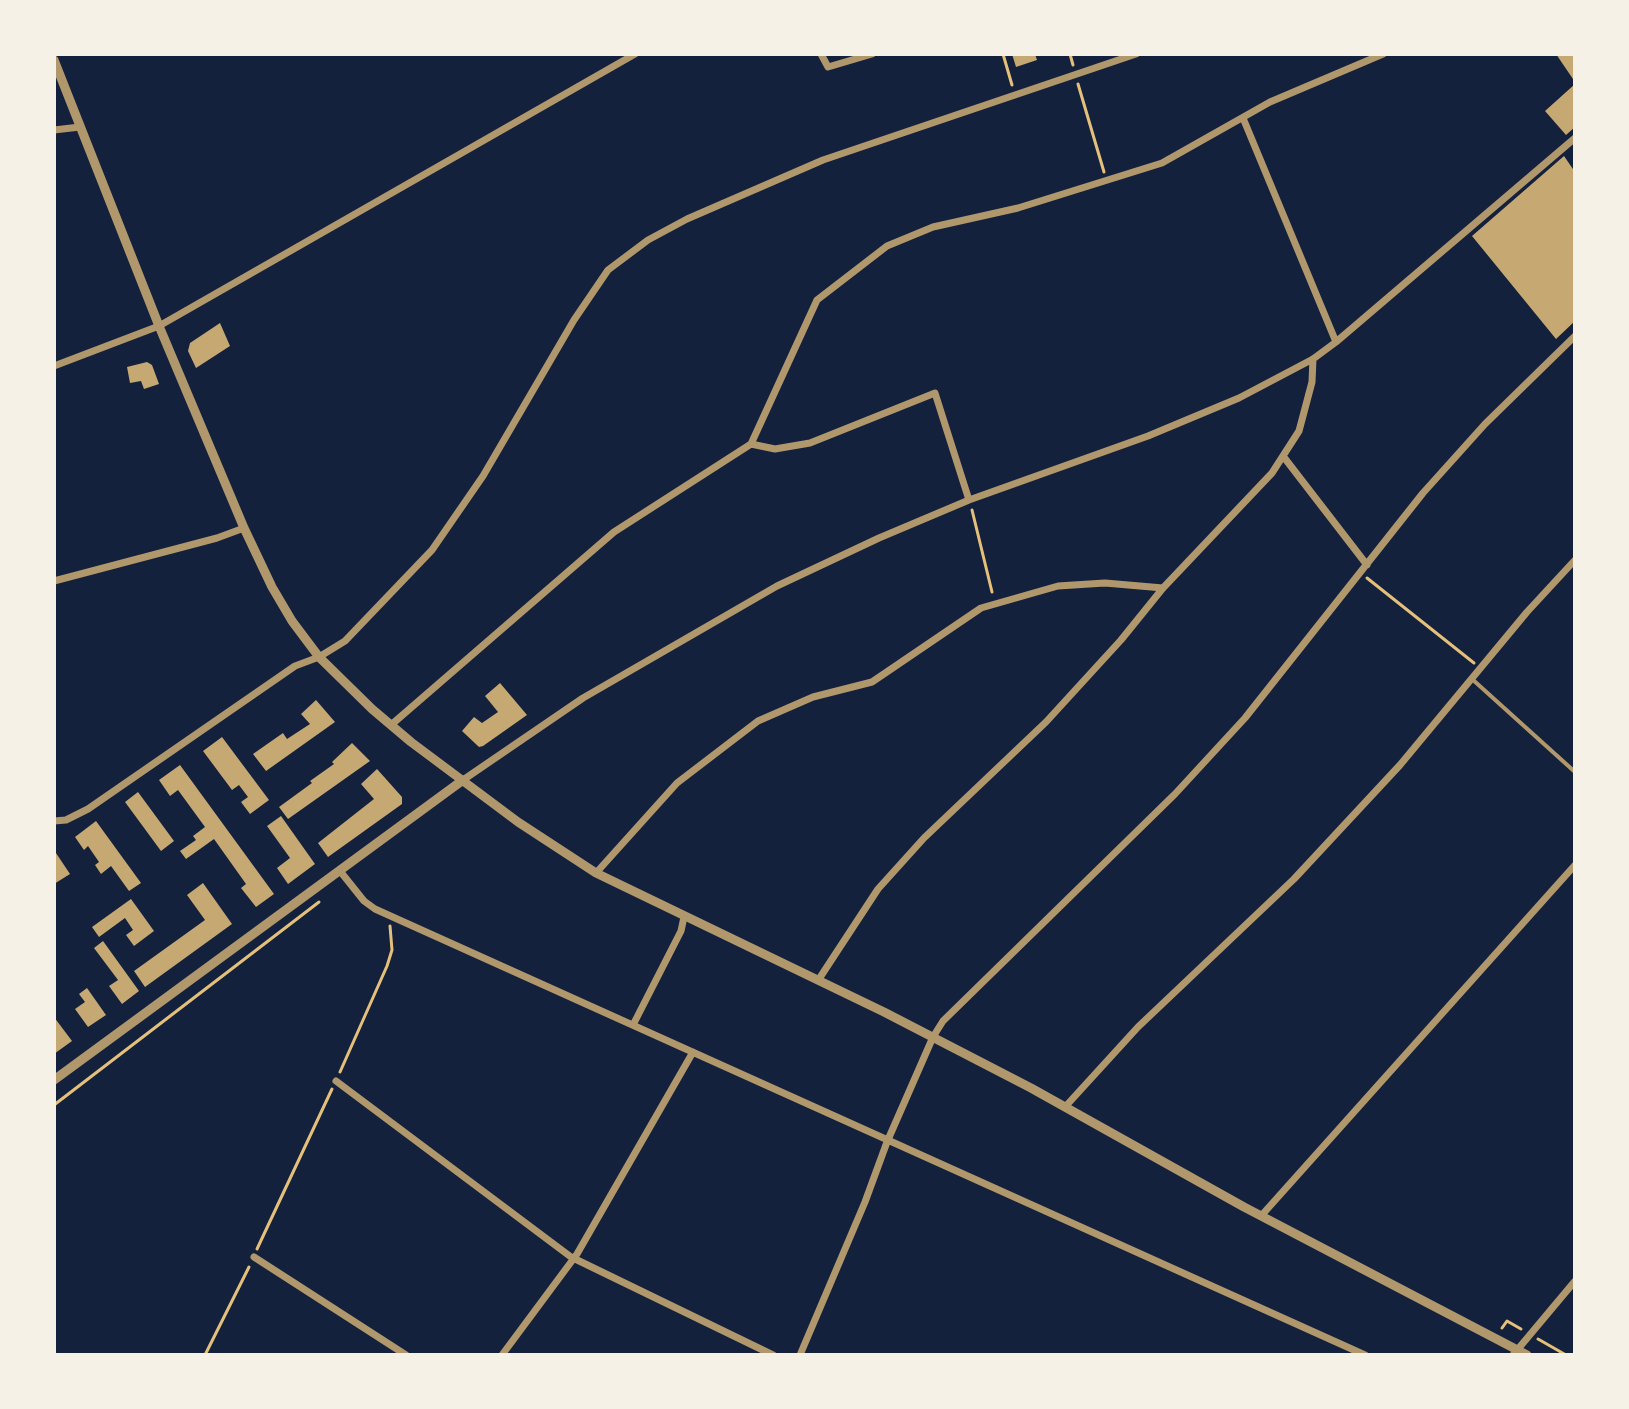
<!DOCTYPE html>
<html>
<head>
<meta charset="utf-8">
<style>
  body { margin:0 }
  #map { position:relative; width:1629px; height:1409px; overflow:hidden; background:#14213d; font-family:Montserrat,sans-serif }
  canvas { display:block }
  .frame { position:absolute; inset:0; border:56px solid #f6f1e7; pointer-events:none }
</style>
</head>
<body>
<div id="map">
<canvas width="1629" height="1409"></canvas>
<div class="frame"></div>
</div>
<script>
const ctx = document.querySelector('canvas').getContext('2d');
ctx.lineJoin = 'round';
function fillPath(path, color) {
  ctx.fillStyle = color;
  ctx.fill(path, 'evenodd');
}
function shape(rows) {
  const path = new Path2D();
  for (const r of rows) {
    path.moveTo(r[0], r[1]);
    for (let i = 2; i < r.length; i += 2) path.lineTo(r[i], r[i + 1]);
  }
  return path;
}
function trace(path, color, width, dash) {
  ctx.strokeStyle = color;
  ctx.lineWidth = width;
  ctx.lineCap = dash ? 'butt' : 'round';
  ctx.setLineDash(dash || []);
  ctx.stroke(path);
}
fillPath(shape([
  [1012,54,1035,54,1037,60,1016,67],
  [1556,54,1575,54,1575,82],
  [1575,84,1575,127,1566,135,1545,111],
  [1564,156,1575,172,1575,321,1556,339,1472,236],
  [220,323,230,346,196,368,188,351,190,343],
  [147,362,152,365,159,384,144,389,141,381,130,383,127,367],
  [500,683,527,715,483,746,479,747,462,731,474,717,482,723,498,712,485,696],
  [316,700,335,722,266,771,253,754,283,733,287,739,310,724,301,714],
  [222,737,269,800,250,814,241,802,248,797,239,785,232,790,203,751],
  [352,743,370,761,288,819,279,807,312,783,310,781,334,764,332,762],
  [180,765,274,894,256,907,241,888,246,884,214,839,186,859,180,851,196,840,193,836,205,827,178,790,170,796,159,780],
  [377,769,402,797,402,804,328,857,318,843,374,799,361,784],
  [138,792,174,841,161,851,125,802],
  [281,816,315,864,288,884,277,868,290,858,267,826],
  [96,821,141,883,129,891,111,866,101,874,95,865,99,862,88,846,84,850,75,837],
  [54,850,70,874,54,884],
  [203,883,232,924,145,987,134,971,205,920,187,895],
  [131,899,154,931,134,946,126,935,133,930,125,918,99,937,92,927],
  [103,941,139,991,122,1004,109,986,118,980,94,948],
  [87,988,106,1015,88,1027,75,1009,85,1002,79,994],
  [54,1017,72,1041,54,1054]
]), '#c6a872');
trace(shape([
  [1003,54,1012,85],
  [1070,54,1073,65],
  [1078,84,1104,172],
  [972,510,992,592],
  [1367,578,1474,663],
  [340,1072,387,966,392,950,390,926],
  [54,1105,319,902],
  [257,1249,332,1089],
  [1502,1328,1507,1321,1521,1329],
  [1538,1339,1566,1355],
  [205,1355,249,1267]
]), '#e5c07b', 3);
trace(shape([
  [1472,679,1575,772]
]), '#b1986c', 4);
trace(shape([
  [821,54,828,67,872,54],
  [1243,118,1336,342],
  [54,130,80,127],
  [54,366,159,326,635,54],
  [751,444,775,449,810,443,935,393,969,500],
  [1283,456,1367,565],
  [54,581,217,538,244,528],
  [391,725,614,532,751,444,817,300,887,246,933,227,1018,208,1162,163,1270,102,1383,54],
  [463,780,583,698,777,586,879,538,969,500,1148,436,1239,398,1313,359,1336,342,1575,138],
  [54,821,66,820,88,809,295,666,319,657,345,641,432,550,483,476,574,320,608,270,648,240,687,219,823,160,1136,54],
  [340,871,364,901,375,909,1365,1355],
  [596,873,677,783,758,721,813,697,872,682,981,608,1058,586,1105,583,1163,588],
  [819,979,878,889,924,838,1046,722,1121,640,1163,588,1272,473,1299,431,1312,382,1313,359],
  [633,1025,681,931,684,917],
  [336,1081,571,1257,773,1355],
  [1065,1107,1138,1027,1294,879,1400,765,1527,612,1575,560],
  [1261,1216,1575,865],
  [254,1257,406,1355],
  [502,1355,577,1254,693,1052],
  [800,1355,865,1202,887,1142,933,1037,943,1021,1175,794,1245,718,1423,493,1485,424,1575,336],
  [1513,1355,1575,1281]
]), '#b1986c', 7);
trace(shape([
  [54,60,159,326,244,528,272,587,292,621,319,657,372,709,411,742,518,822,596,873,884,1012,1031,1088,1244,1207,1527,1355],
  [54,1080,463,780]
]), '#b1986c', 9);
</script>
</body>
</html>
